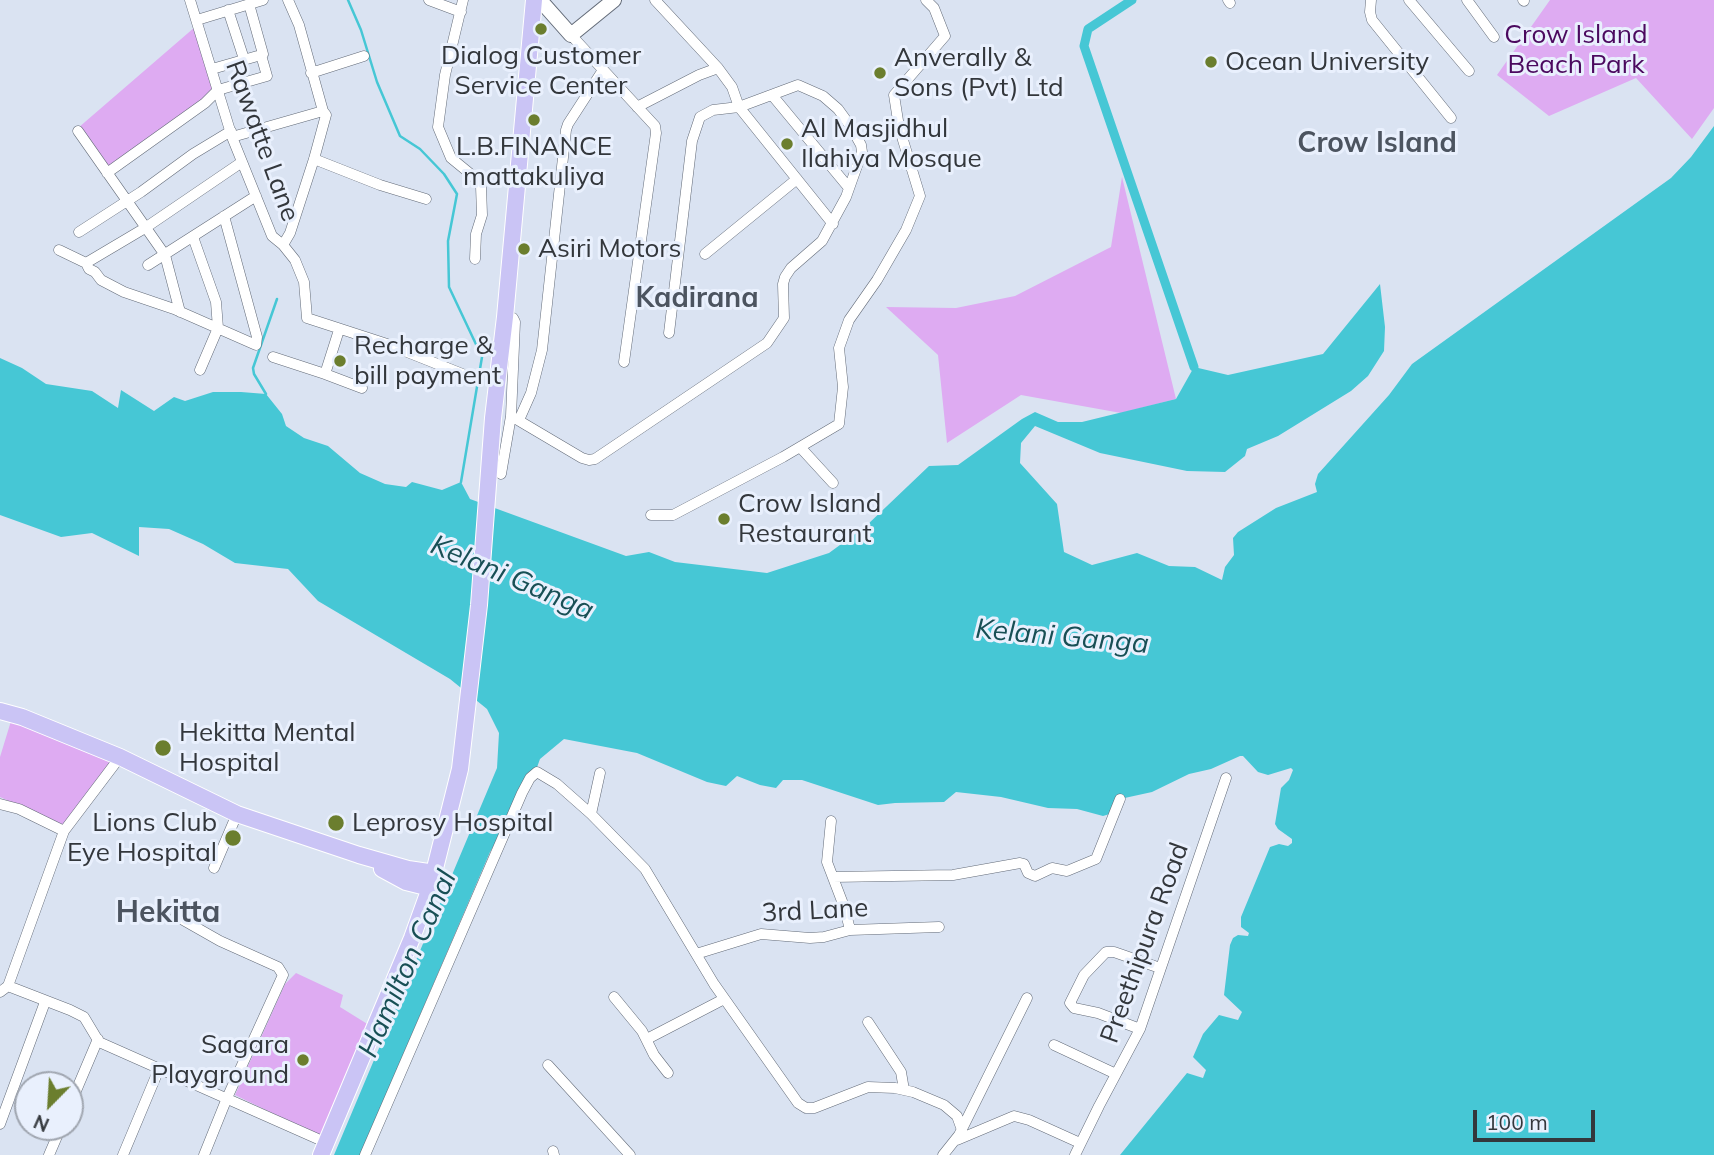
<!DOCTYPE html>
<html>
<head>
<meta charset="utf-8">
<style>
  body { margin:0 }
  #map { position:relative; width:1714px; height:1155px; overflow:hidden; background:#dae3f2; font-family:Mulish,sans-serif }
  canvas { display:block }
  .north { position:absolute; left:14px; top:1071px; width:70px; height:70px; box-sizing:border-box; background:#e9f0fd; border:2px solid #a0a6b0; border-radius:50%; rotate:204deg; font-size:19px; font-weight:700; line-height:28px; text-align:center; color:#33373c }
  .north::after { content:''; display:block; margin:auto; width:24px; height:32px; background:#6b7e2e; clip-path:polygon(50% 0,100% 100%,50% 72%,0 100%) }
  .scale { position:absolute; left:1473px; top:1110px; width:122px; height:32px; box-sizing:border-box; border:4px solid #33373c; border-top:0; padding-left:9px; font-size:21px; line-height:24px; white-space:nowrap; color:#33373c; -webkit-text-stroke:5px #e9f0fd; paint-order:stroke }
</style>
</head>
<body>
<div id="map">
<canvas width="1714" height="1155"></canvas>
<div class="north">N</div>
<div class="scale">100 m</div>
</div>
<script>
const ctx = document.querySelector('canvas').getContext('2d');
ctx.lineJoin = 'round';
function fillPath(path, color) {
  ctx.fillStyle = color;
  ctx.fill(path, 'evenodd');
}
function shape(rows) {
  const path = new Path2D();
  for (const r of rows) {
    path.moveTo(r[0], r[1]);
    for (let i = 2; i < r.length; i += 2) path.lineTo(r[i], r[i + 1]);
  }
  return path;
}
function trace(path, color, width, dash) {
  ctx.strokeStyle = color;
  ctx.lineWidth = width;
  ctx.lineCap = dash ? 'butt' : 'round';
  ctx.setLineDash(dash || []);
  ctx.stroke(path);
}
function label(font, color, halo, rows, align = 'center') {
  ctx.font = font + ' Mulish,sans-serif';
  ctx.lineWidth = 6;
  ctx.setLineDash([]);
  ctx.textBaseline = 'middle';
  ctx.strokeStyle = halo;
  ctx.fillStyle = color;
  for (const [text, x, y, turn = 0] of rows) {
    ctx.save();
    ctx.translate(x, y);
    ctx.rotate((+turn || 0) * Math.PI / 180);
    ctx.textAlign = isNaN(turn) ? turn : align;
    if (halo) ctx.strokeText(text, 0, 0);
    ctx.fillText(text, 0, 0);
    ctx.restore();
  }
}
fillPath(shape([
  [1550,0,1714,0,1714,108,1692,139,1636,78,1549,116,1497,75],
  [195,27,216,93,108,169,78,128],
  [1122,177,1176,399,1121,413,1021,395,947,443,938,355,886,307,956,308,1015,296,1111,247],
  [11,721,112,759,66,823,61,825,0,797,0,757],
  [296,973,343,995,340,1007,369,1025,323,1138,235,1095,285,984]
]), '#deabf2');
fillPath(shape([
  [1714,126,1714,1155,1120,1155,1187,1073,1203,1078,1206,1070,1193,1057,1203,1034,1219,1015,1238,1020,1242,1012,1224,995,1230,945,1233,938,1238,935,1248,936,1249,933,1241,927,1241,917,1270,847,1279,844,1288,846,1292,843,1292,839,1278,829,1275,824,1281,788,1289,780,1293,770,1291,768,1268,775,1258,772,1243,756,1240,756,1211,769,1189,774,1152,792,1120,799,1113,813,1103,816,1077,809,1048,808,1001,797,956,792,944,802,895,803,878,805,802,780,783,780,776,788,760,785,737,776,726,786,707,782,637,753,564,739,540,759,531,784,490,852,360,1155,334,1155,497,768,499,733,487,709,450,679,318,601,288,569,235,563,203,544,169,529,139,527,139,556,92,533,61,537,0,515,0,358,22,368,46,384,92,391,118,408,121,390,154,411,174,397,185,401,213,392,241,392,266,394,282,414,286,426,304,438,328,446,360,473,385,484,406,487,412,482,442,490,461,482,470,499,626,556,649,552,675,562,767,573,829,553,866,526,929,466,958,465,1022,419,1035,412,1058,422,1082,422,1176,399,1194,367,1228,375,1323,354,1380,284,1385,327,1384,351,1368,376,1351,391,1278,436,1247,449,1245,456,1225,472,1187,471,1100,453,1035,426,1021,443,1020,463,1057,504,1064,552,1092,565,1137,553,1169,566,1195,567,1222,580,1225,567,1234,555,1233,538,1238,532,1276,508,1317,492,1315,484,1318,474,1389,395,1412,364,1671,178,1691,157]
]), '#46c7d5');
trace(shape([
  [348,0,361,30,377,82,400,136,420,149,444,174,457,194,448,241,449,287,482,357,461,482],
  [266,394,254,374,253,368,277,299]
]), '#46c7d5', 2.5);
trace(shape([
  [1132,0,1088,29,1084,46,1194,367]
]), '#46c7d5', 9);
const street = shape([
  [190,0,232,137,272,236,283,245,295,260,304,282,307,318,387,344,465,375],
  [429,0,461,12],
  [463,0,445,75,438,127,451,158,473,176,481,186,482,215,476,234,475,259],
  [1228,0,1230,3],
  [1371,0,1370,12,1372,20,1451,118],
  [1409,0,1469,71],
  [1467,0,1494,37],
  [1523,0,1524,1],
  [249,4,263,54,261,55],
  [228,10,244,59],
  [197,20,263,0],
  [571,35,655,126,656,133,624,362],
  [311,73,364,56],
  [772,95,849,188],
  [637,107,699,75,718,68],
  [78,131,165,255,180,312],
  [232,137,323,111],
  [314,159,380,185,426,199],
  [107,173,205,103,218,90,267,76,261,55,212,69],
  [79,232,141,192,193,154,231,131],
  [193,237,216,302,218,328,200,370],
  [283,245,290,233,314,159,326,115,323,111,299,25,288,0],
  [59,250,86,263,89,269,95,272,101,280,124,292,174,309,256,345,257,337,224,216],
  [705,254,797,179],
  [86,263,145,228,242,162],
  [148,265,256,196],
  [505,317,513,318,515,322,511,416,582,458,589,460,595,459,767,343,784,318,783,284,785,277,791,268,822,241,846,197,862,152,861,145,851,127,838,109,823,96,798,85,739,107,732,87,718,68,655,0],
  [669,333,692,141,700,117,713,110,739,107,833,224],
  [273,357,325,374,339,330],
  [325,374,362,388],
  [519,420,531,393,542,350,566,130,568,124,603,70],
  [800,447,833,483],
  [501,474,511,416],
  [651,515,673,515,783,457,839,424,843,387,839,348,849,320,877,280,906,230,920,196,899,127,894,95,945,36,934,8,926,0],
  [0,804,19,809,64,831],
  [591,814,600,773],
  [831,821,827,862,845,909,850,930],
  [214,868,237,814],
  [833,877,953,875,1020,863,1024,864,1028,873,1035,876,1052,868,1067,871,1096,859,1120,799],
  [176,916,220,941,278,967,283,975,227,1098,204,1155],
  [696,954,761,934,810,938,824,937,850,930,939,927],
  [8,986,64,831,120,757],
  [0,992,8,986,70,1010,84,1017,99,1042,327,1143],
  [614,997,642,1031,654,1055,668,1073],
  [868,1022,901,1072,904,1090],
  [1140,1029,1098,1013,1074,1008,1070,1003,1084,975,1106,952,1114,952,1160,968],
  [647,1039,724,999],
  [1054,1045,1116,1074],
  [548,1065,630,1155],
  [70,1105,98,1039],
  [0,1124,45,1002],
  [957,1140,1014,1116,1029,1120,1080,1143],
  [553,1151,554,1155],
  [49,1155,61,1127],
  [123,1155,159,1069],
  [365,1155,522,793,530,778,537,772,557,784,591,814,645,869,714,984,798,1103,806,1108,814,1108,868,1087,895,1088,913,1092,944,1105,957,1116,962,1130],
  [943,1155,959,1135,1027,998],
  [1075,1155,1099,1106,1140,1029,1226,778]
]);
const secondary = shape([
  [540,0,571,35,614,0]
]);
const primary = shape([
  [0,711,22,717,120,757,237,814,359,855,408,869,435,873],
  [382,869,406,882,430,888],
  [321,1155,412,938,430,888,460,769,479,605,493,418,505,317,534,0]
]);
trace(street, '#636b78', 11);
trace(secondary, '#636b78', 16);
trace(primary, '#fff', 18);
trace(street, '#fff', 10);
trace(secondary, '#fff', 14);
trace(primary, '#cac4f5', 16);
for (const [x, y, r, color] of [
  [541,29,7,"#6b7e2e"],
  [1211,62,7,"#6b7e2e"],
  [880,73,7,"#6b7e2e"],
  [534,120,7,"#6b7e2e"],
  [787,144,7,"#6b7e2e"],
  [524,249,7,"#6b7e2e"],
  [340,361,7,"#6b7e2e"],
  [724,519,7,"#6b7e2e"],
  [163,748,9,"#6b7e2e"],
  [336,823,9,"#6b7e2e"],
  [233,838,9,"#6b7e2e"],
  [303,1060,7,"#6b7e2e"]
]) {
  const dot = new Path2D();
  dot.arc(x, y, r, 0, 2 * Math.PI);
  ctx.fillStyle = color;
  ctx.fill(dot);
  trace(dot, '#e9f0fd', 2.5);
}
label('26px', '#4b095f', '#e9f0fd', [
  ["Crow Island",1576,35],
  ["Beach Park",1576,65]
]);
label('26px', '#33373c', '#e9f0fd', [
  ["Dialog Customer",541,56,"center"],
  ["Service Center",541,86,"center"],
  ["Anverally &",894,58],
  ["Sons (Pvt) Ltd",894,88],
  ["Ocean University",1225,62],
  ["Al Masjidhul",801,129],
  ["Ilahiya Mosque",801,159],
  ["L.B.FINANCE",534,147,"center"],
  ["mattakuliya",534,177,"center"],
  ["Asiri Motors",538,249],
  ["Recharge &",354,346],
  ["bill payment",354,376],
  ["Crow Island",738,504],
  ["Restaurant",738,534],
  ["Hekitta Mental",179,733],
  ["Hospital",179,763],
  ["Lions Club",217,823,"right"],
  ["Eye Hospital",217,853,"right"],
  ["Leprosy Hospital",352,823],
  ["Sagara",289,1045,"right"],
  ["Playground",289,1075,"right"]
], 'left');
label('26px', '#33373c', '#e9f0fd', [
  ["Rawatte Lane",262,141,70],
  ["3rd Lane",815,911,-3],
  ["Preethipura Road",1145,943,-70]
]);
label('bold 28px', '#4c5460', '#e9f0fd', [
  ["Crow Island",1377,144],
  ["Kadirana",697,299]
]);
label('italic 28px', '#184f55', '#e9f0fd', [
  ["Kelani Ganga",512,578,23],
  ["Kelani Ganga",1062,637,5],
  ["Hamilton Canal",408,964,-66]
]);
label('bold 30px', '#4c5460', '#e9f0fd', [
  ["Hekitta",168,913]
]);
</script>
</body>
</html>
